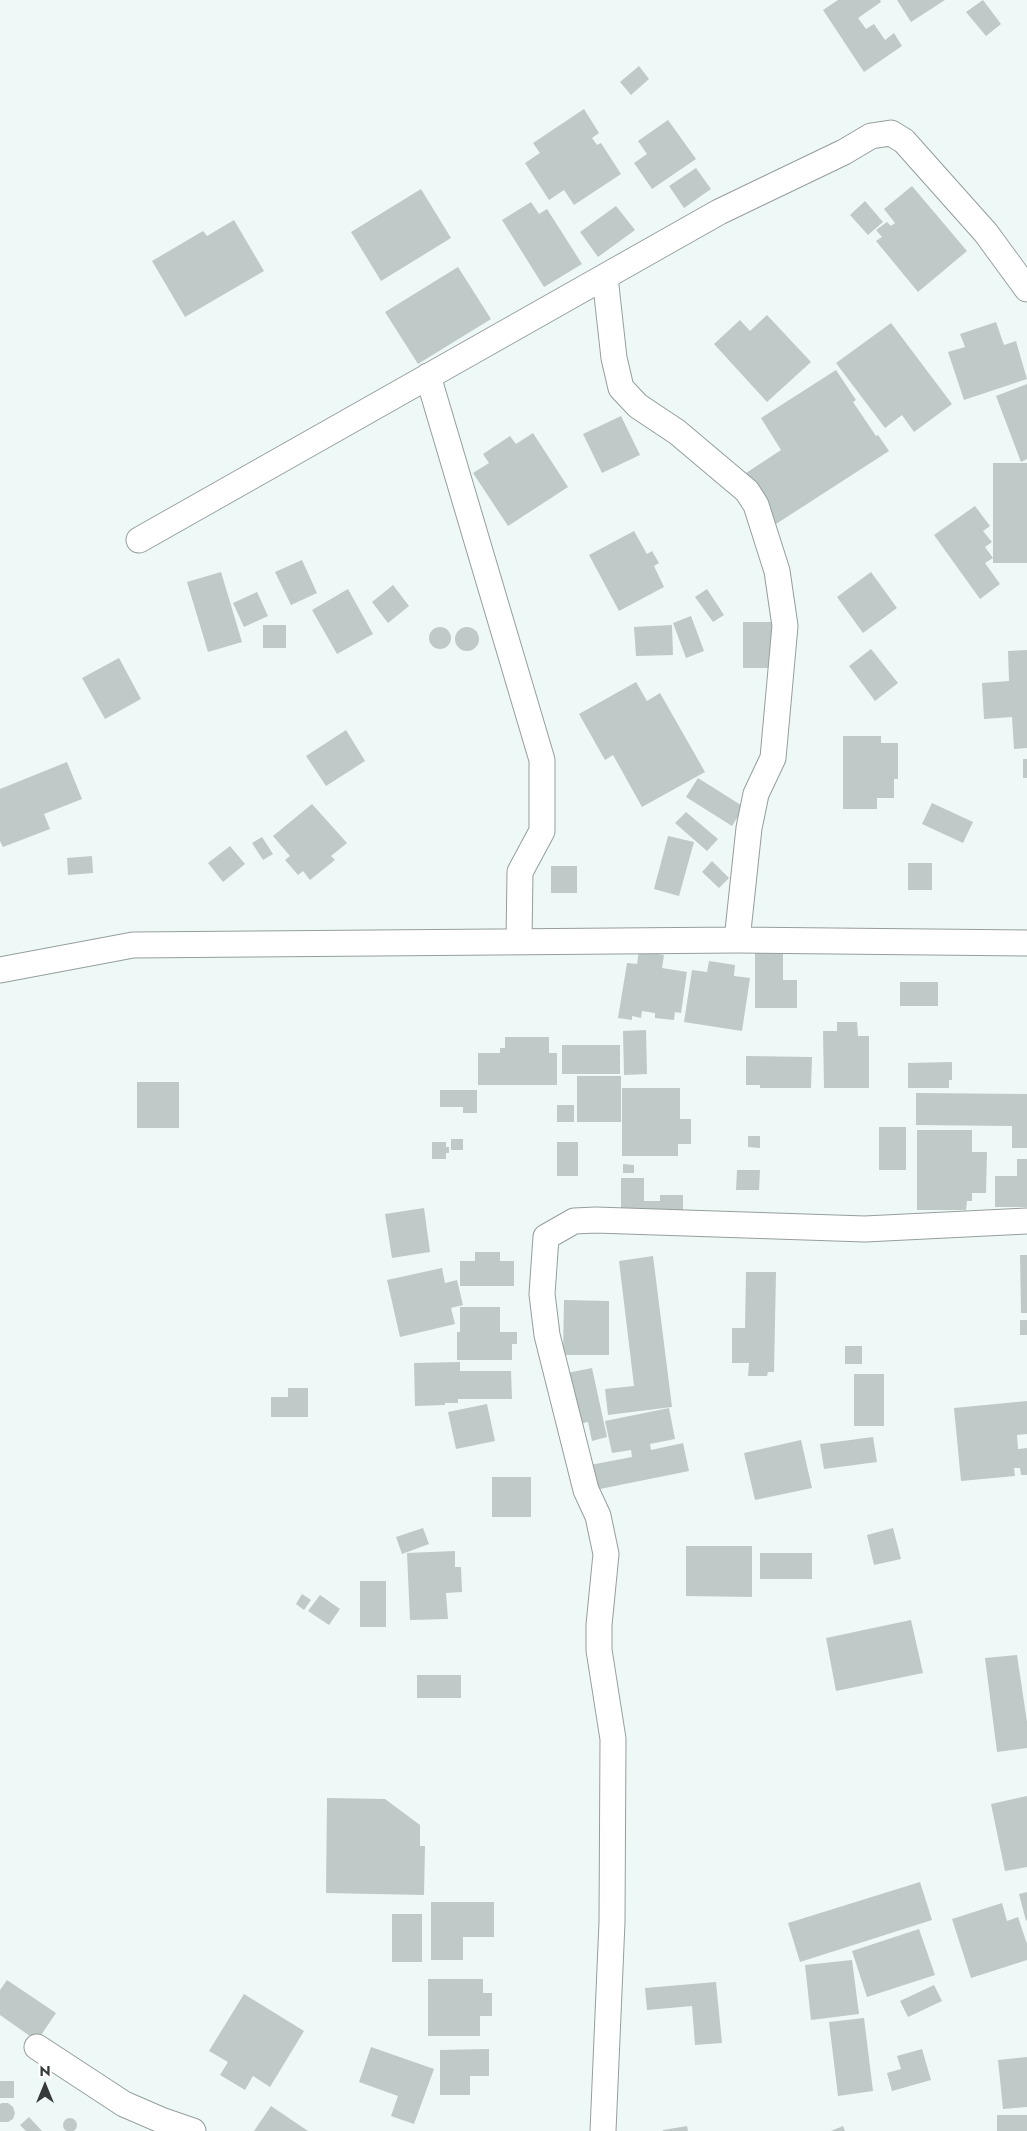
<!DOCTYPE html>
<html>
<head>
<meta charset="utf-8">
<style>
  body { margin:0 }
  #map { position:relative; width:1027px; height:2131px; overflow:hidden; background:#eef8f7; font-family:Jost,sans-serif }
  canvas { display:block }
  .north { position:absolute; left:20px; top:2061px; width:50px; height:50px; -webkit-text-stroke:4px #fff; paint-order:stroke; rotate:0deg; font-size:14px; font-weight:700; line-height:20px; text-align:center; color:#363a3a }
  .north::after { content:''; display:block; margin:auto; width:18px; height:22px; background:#363a3a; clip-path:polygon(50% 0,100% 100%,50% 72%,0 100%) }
</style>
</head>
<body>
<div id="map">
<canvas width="1027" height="2131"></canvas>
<div class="north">N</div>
</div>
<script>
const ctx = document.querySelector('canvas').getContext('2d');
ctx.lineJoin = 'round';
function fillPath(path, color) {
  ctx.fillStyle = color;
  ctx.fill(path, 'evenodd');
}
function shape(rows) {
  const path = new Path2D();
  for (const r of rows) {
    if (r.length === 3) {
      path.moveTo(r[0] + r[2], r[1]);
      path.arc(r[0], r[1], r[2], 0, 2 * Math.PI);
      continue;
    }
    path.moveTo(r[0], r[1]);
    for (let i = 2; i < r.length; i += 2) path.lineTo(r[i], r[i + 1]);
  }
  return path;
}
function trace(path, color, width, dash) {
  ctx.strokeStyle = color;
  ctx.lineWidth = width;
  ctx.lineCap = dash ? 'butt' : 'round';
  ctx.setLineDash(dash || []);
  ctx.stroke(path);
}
fillPath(shape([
  [838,0,880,0,881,2,858,18,866,29,874,24,885,40,894,33,902,46,864,72,823,10],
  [897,0,945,0,911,22],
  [983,0,1001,24,986,36,966,12],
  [639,66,649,79,631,95,620,82],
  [584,109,599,133,592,138,597,145,601,143,621,174,574,205,564,190,549,200,525,163,540,153,533,143],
  [668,120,696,159,652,189,634,163,647,154,638,141],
  [696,168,711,189,684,208,669,186],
  [912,186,967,251,918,292,876,241,882,237,876,230,887,222,891,226,895,223,884,209],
  [421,189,451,238,381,281,351,232],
  [865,201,883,222,868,235,850,215],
  [531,202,539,214,547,209,582,264,544,287,502,220],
  [616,206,635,230,598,257,580,232],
  [234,220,264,271,185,317,152,261,203,231,207,236],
  [458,267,491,319,418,364,385,312],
  [767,315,811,362,767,402,714,344,740,320,750,331],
  [996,322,1004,345,1016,341,1027,379,964,400,948,352,965,347,960,334],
  [891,323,952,404,914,432,902,415,885,428,836,363],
  [836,370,856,400,853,402,876,436,878,435,889,451,776,524,743,475,781,450,761,418],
  [1027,384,1027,459,1021,462,996,396],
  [621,416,640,455,602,473,583,434],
  [533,433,568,487,508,526,473,473,489,463,483,454,510,436,516,444],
  [993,463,1027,463,1027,563,993,563],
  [975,506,990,526,983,531,992,542,985,547,993,558,985,563,1000,584,980,599,934,535],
  [634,531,647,554,652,551,659,563,654,566,664,587,619,611,589,555],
  [302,560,317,593,291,605,275,572],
  [221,572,242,642,208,652,187,582],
  [871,572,897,608,863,633,837,597],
  [393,585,409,606,388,623,372,602],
  [348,589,373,634,337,654,312,610],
  [707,589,724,615,713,622,695,597],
  [257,592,268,616,244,627,233,603],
  [691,616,704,651,686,658,673,623],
  [743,622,774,622,774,668,743,668],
  [263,625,286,625,286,648,263,648],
  [672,625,673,655,636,656,634,627],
  [467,639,12],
  [440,638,11],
  [871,649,898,683,875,701,849,666],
  [1027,650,1027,748,1014,749,1012,717,984,719,982,683,1009,681,1008,651],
  [119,658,141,699,105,719,82,678],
  [636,682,647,701,660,693,705,772,642,807,613,755,605,760,579,714],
  [346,730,365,761,326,786,306,756],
  [843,736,881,736,881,743,898,743,898,779,894,779,894,798,877,798,877,809,843,809],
  [1023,759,1027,759,1027,778,1023,778],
  [67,762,82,799,44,814,50,829,3,847,0,841,0,789],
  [698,778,744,807,732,826,686,797],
  [932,803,973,822,963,843,922,824],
  [312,804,347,843,331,856,335,860,310,880,303,871,298,875,285,860,290,856,273,836],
  [686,812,718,839,707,851,675,823],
  [668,836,694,842,679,896,654,889],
  [262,837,273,854,263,860,252,843],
  [230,846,245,864,223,882,208,863],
  [92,856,93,873,68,875,67,858],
  [712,861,729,878,719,888,702,872],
  [908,863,932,863,932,890,908,890],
  [551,866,577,866,577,893,551,893],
  [639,951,664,955,662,968,687,972,681,1013,675,1012,674,1020,655,1018,655,1013,642,1011,641,1018,632,1016,632,1020,618,1018,627,963,637,964],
  [755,952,783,952,783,980,797,980,797,1008,755,1008],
  [709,961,735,965,734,976,750,978,742,1031,684,1022,692,970,707,972],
  [900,982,938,982,938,1006,900,1006],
  [837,1022,857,1022,858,1036,869,1036,869,1088,824,1088,823,1031,837,1031],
  [646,1030,647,1074,624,1075,623,1031],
  [505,1037,549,1037,549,1053,557,1053,557,1085,478,1085,478,1053,500,1053,500,1048,505,1048],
  [562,1045,620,1045,620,1074,562,1074],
  [746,1056,812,1057,811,1088,760,1088,760,1085,746,1085],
  [952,1062,952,1080,949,1080,949,1088,908,1088,908,1063],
  [577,1076,621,1076,621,1122,577,1122],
  [137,1082,179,1082,179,1128,137,1128],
  [622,1088,680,1088,680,1119,691,1119,691,1144,678,1144,678,1156,622,1156],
  [440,1090,477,1090,477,1113,463,1113,463,1107,440,1107],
  [916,1093,1027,1094,1027,1148,1012,1148,1012,1126,916,1125],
  [557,1105,574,1105,574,1122,557,1122],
  [879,1127,906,1127,906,1170,879,1170],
  [917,1130,972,1130,972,1152,987,1152,986,1193,972,1193,972,1201,967,1201,966,1210,917,1210],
  [748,1136,760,1136,760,1148,748,1147],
  [451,1139,463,1139,463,1150,451,1150],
  [432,1142,446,1142,446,1147,449,1147,449,1153,446,1153,446,1159,432,1159],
  [557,1142,578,1142,578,1176,557,1176],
  [1017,1159,1027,1159,1027,1207,995,1207,995,1176,1017,1176],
  [623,1164,634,1165,634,1173,623,1173],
  [737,1170,760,1170,759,1190,736,1190],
  [621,1178,644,1178,644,1201,660,1201,660,1195,683,1195,683,1214,621,1214],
  [424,1208,430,1252,392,1258,385,1214],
  [475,1252,500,1252,500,1261,514,1261,514,1286,460,1286,460,1261,475,1261],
  [1020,1255,1027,1255,1027,1313,1021,1313],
  [653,1256,672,1407,608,1415,605,1389,634,1386,619,1261],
  [442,1268,445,1283,457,1280,463,1305,451,1308,455,1324,400,1337,387,1280],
  [746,1272,776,1272,774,1372,768,1372,767,1376,748,1376,749,1363,732,1363,732,1328,745,1328],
  [564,1300,609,1301,609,1355,563,1355],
  [460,1307,500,1307,500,1332,517,1332,517,1344,512,1344,512,1360,457,1360,457,1332,460,1332],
  [1020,1320,1027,1320,1027,1335,1020,1335],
  [845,1346,862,1346,862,1364,845,1364],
  [460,1362,460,1371,511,1371,512,1399,458,1399,458,1403,445,1403,445,1405,415,1406,414,1363],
  [592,1368,607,1437,592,1441,588,1422,579,1424,567,1373],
  [854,1374,884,1374,884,1426,854,1426],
  [288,1388,308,1388,308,1417,271,1417,271,1397,288,1397],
  [1027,1401,1027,1434,1017,1435,1018,1449,1027,1448,1027,1475,1021,1475,1020,1468,1014,1468,1015,1476,961,1481,954,1408],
  [487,1404,495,1441,456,1449,448,1412],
  [669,1408,675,1439,650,1444,651,1450,683,1443,689,1471,595,1490,590,1465,632,1457,631,1450,612,1453,605,1421],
  [873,1437,877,1462,824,1469,820,1444],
  [801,1440,812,1488,755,1500,744,1453],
  [492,1477,531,1477,531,1517,492,1517],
  [423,1528,429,1544,402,1554,396,1537],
  [893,1528,901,1559,874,1565,867,1535],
  [686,1546,752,1546,752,1597,686,1596],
  [455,1551,455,1567,461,1567,462,1592,446,1593,448,1619,410,1620,407,1553],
  [760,1553,812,1553,812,1579,760,1579],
  [360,1581,386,1581,386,1627,360,1627],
  [302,1594,311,1600,304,1610,296,1604],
  [320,1595,340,1609,329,1625,308,1611],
  [911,1620,923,1673,836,1691,826,1638],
  [1017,1655,1027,1722,1027,1748,997,1752,985,1658],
  [417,1675,461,1675,461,1698,417,1698],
  [1027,1796,1027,1867,1005,1871,991,1804],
  [327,1798,385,1799,420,1825,420,1846,425,1846,424,1895,326,1893],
  [920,1882,932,1920,800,1962,788,1923],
  [1027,1892,1027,1920,1026,1921,1019,1894],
  [431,1902,494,1902,494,1937,463,1937,463,1960,431,1960],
  [1002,1903,1007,1921,1018,1917,1027,1944,1027,1960,971,1978,952,1919],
  [392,1914,422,1914,422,1962,392,1962],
  [919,1929,935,1975,867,1997,852,1951],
  [852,1960,859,2014,811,2020,805,1965],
  [428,1979,483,1979,483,1993,492,1993,492,2016,480,2016,480,2036,428,2036],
  [7,1980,56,2013,37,2041,0,2015,0,1990],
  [716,1982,722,2043,695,2045,692,2006,647,2010,645,1988],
  [934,1985,942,2001,908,2017,900,2001],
  [244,1994,304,2031,270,2087,253,2076,245,2090,220,2075,228,2062,209,2051],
  [864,2018,873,2091,838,2096,829,2022],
  [371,2047,434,2069,414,2124,391,2116,398,2096,359,2082],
  [489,2049,489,2076,470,2076,470,2095,440,2095,440,2050],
  [922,2049,931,2080,892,2091,887,2073,901,2069,897,2056],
  [1027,2057,1027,2107,1003,2109,998,2060],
  [0,2081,14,2081,14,2098,0,2098],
  [2,2103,8,2103,13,2107,15,2113,13,2119,8,2122,0,2122,0,2104],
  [271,2106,308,2131,254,2131],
  [997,2115,1027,2115,1027,2131,997,2131],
  [29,2117,42,2131,26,2131,20,2125],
  [70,2125,7],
  [687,2126,688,2131,663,2131,663,2130],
  [843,2126,845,2131,831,2131]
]), '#bfc9c8');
const street = shape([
  [605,277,614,358,621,388,638,406,677,432,747,491,756,505,777,571,785,626,773,758,756,794,749,828,737,940],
  [428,376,542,760,542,831,520,872,519,942],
  [139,540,719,212,844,152,871,136,891,133,904,141,986,233,1027,289],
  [0,970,133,945,737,940,1027,943],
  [37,2047,124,2104,161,2120,193,2131],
  [603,2131,612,1922,613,1739,599,1650,599,1625,606,1554,598,1516,586,1490,547,1335,542,1294,546,1237,574,1221,596,1220,865,1229,1027,1221]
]);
trace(street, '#959e9d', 27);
trace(street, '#fff', 25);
</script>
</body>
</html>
